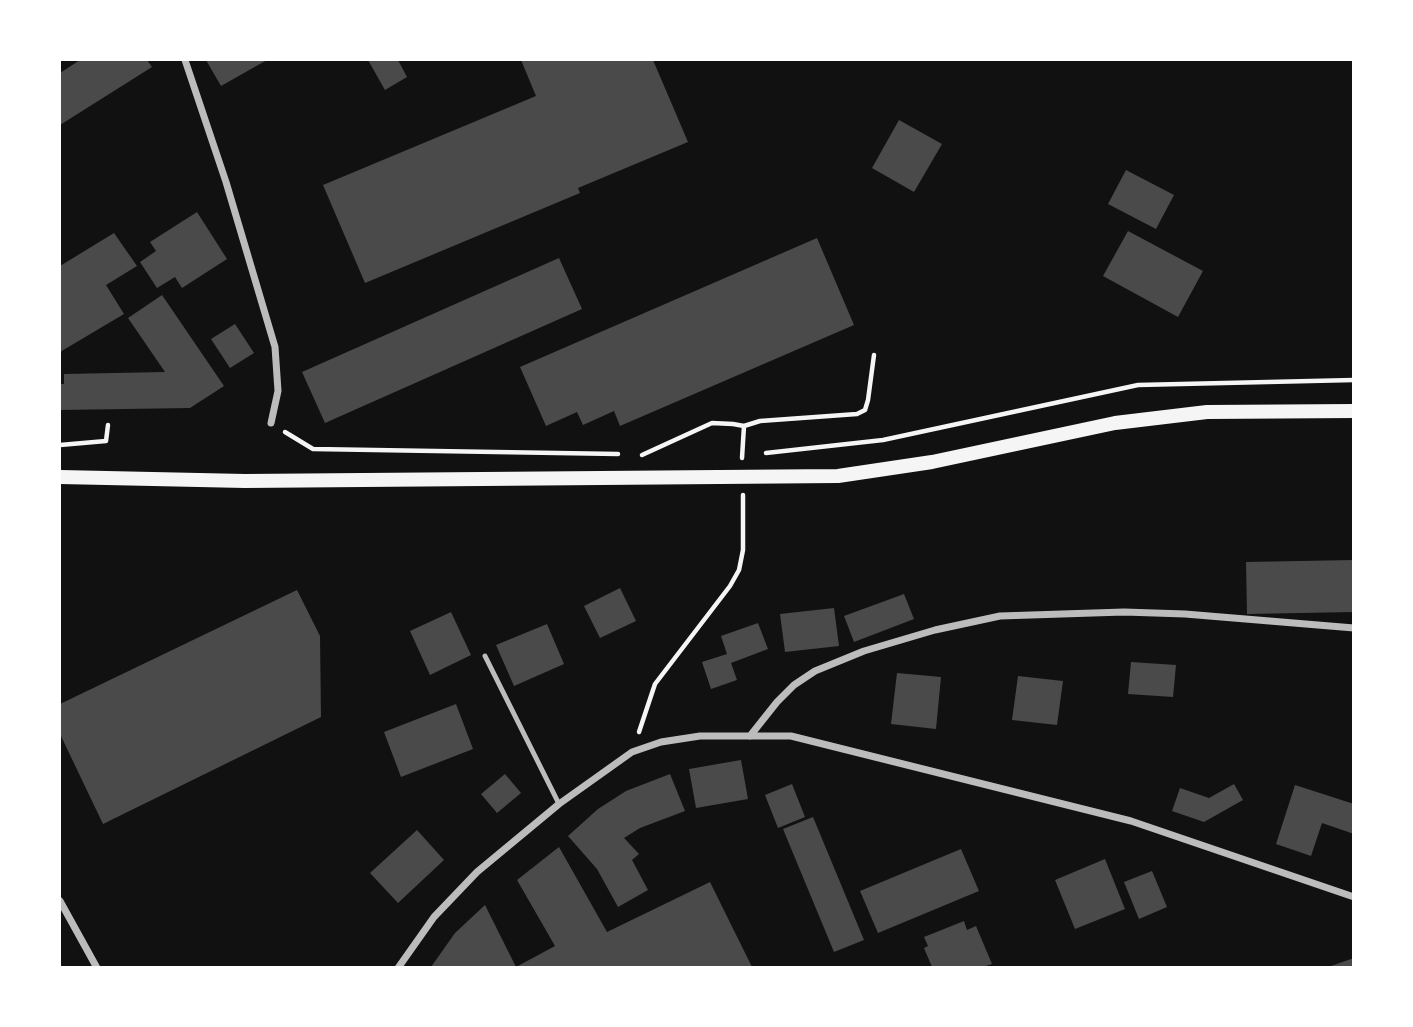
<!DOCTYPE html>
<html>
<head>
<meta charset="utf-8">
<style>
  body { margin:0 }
  #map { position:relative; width:1413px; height:1027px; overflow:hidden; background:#111; font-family:"Exo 2",sans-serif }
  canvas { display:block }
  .frame { position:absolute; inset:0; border:61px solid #fff; pointer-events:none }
</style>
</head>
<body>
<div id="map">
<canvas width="1413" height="1027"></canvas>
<div class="frame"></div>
</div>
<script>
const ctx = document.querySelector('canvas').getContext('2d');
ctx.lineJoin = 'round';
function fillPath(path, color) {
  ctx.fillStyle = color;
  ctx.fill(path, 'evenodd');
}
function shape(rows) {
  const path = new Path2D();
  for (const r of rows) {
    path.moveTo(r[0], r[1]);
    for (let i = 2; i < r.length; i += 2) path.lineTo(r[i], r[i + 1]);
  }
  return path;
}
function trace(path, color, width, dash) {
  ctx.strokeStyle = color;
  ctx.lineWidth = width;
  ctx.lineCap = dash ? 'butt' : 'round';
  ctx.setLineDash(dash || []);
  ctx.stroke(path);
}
fillPath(shape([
  [80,60,147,60,152,67,60,125,60,73],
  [206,60,267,60,221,86],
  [368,60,398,60,407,77,385,90],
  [521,60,653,60,688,142,578,188,580,193,365,283,323,185,536,96],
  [899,120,942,144,914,192,872,168],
  [1126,170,1174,195,1156,229,1108,204],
  [197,212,227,259,182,288,175,277,157,288,140,262,156,251,150,242],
  [1128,231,1203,271,1178,317,1103,276],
  [114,233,137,266,106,285,124,314,60,352,60,266],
  [817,238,854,325,620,426,614,411,583,425,577,412,546,426,520,367],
  [559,258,582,309,325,423,302,372],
  [162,295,224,386,190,408,60,410,60,384,64,384,64,374,165,372,128,318],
  [235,324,254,353,230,368,211,339],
  [1354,560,1354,612,1247,614,1246,562],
  [620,588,636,621,600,638,584,606],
  [297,590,320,636,321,717,103,824,60,734,60,704],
  [904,594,914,619,854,642,844,616],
  [834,608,839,646,785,652,780,614],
  [451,612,471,655,430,675,410,631],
  [758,623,768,649,731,663,737,680,711,689,702,662,727,654,721,636],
  [547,624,564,664,514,686,496,645],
  [1131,662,1176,665,1173,697,1128,694],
  [897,673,941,677,936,729,891,724],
  [1018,676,1063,681,1057,725,1012,720],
  [456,704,473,749,401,777,384,732],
  [741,760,748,799,696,808,689,769],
  [505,774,521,793,497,813,481,794],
  [670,774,685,811,640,828,624,838,639,854,632,860,648,890,618,907,597,869,568,836,598,809,626,791],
  [792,784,805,817,778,828,765,795],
  [1234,784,1243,800,1204,822,1172,811,1180,788,1209,798],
  [1295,785,1354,804,1354,834,1322,823,1311,856,1276,844],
  [813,817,864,940,834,952,783,829],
  [417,830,444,860,398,903,370,873],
  [559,847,607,932,710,882,752,967,431,967,455,933,485,905,516,967,555,946,517,880],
  [961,849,979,891,878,933,860,891],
  [1105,859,1125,909,1075,929,1055,880],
  [1152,871,1167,907,1139,919,1124,882],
  [964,921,967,930,976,926,992,964,983,967,932,967,924,948,928,946,924,937],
  [1354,958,1354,967,1328,967]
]), '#4a4a4a');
trace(shape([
  [744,426,760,421,857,414,865,410,868,400,874,355],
  [285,432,313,449,618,454],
  [60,445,106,441,108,425],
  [766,453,883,440,1138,385,1354,380],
  [642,455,712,423,733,424,744,426,742,458],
  [639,732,655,684,730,586,739,570,743,550,743,495]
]), '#f5f5f5', 4.5);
trace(shape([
  [485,656,559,804]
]), '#bcbcbc', 5);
trace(shape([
  [185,60,226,182,275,347,278,391,271,423],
  [750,736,777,702,794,685,815,671,864,651,935,630,1000,616,1124,612,1185,614,1354,628],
  [60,901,97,968],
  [398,968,434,917,477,872,559,804,632,752,661,742,700,736,791,736,1131,821,1354,897]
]), '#bcbcbc', 7);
trace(shape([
  [60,477,245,481,838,476,932,462,1115,423,1207,412,1354,411]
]), '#f5f5f5', 14);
</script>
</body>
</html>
